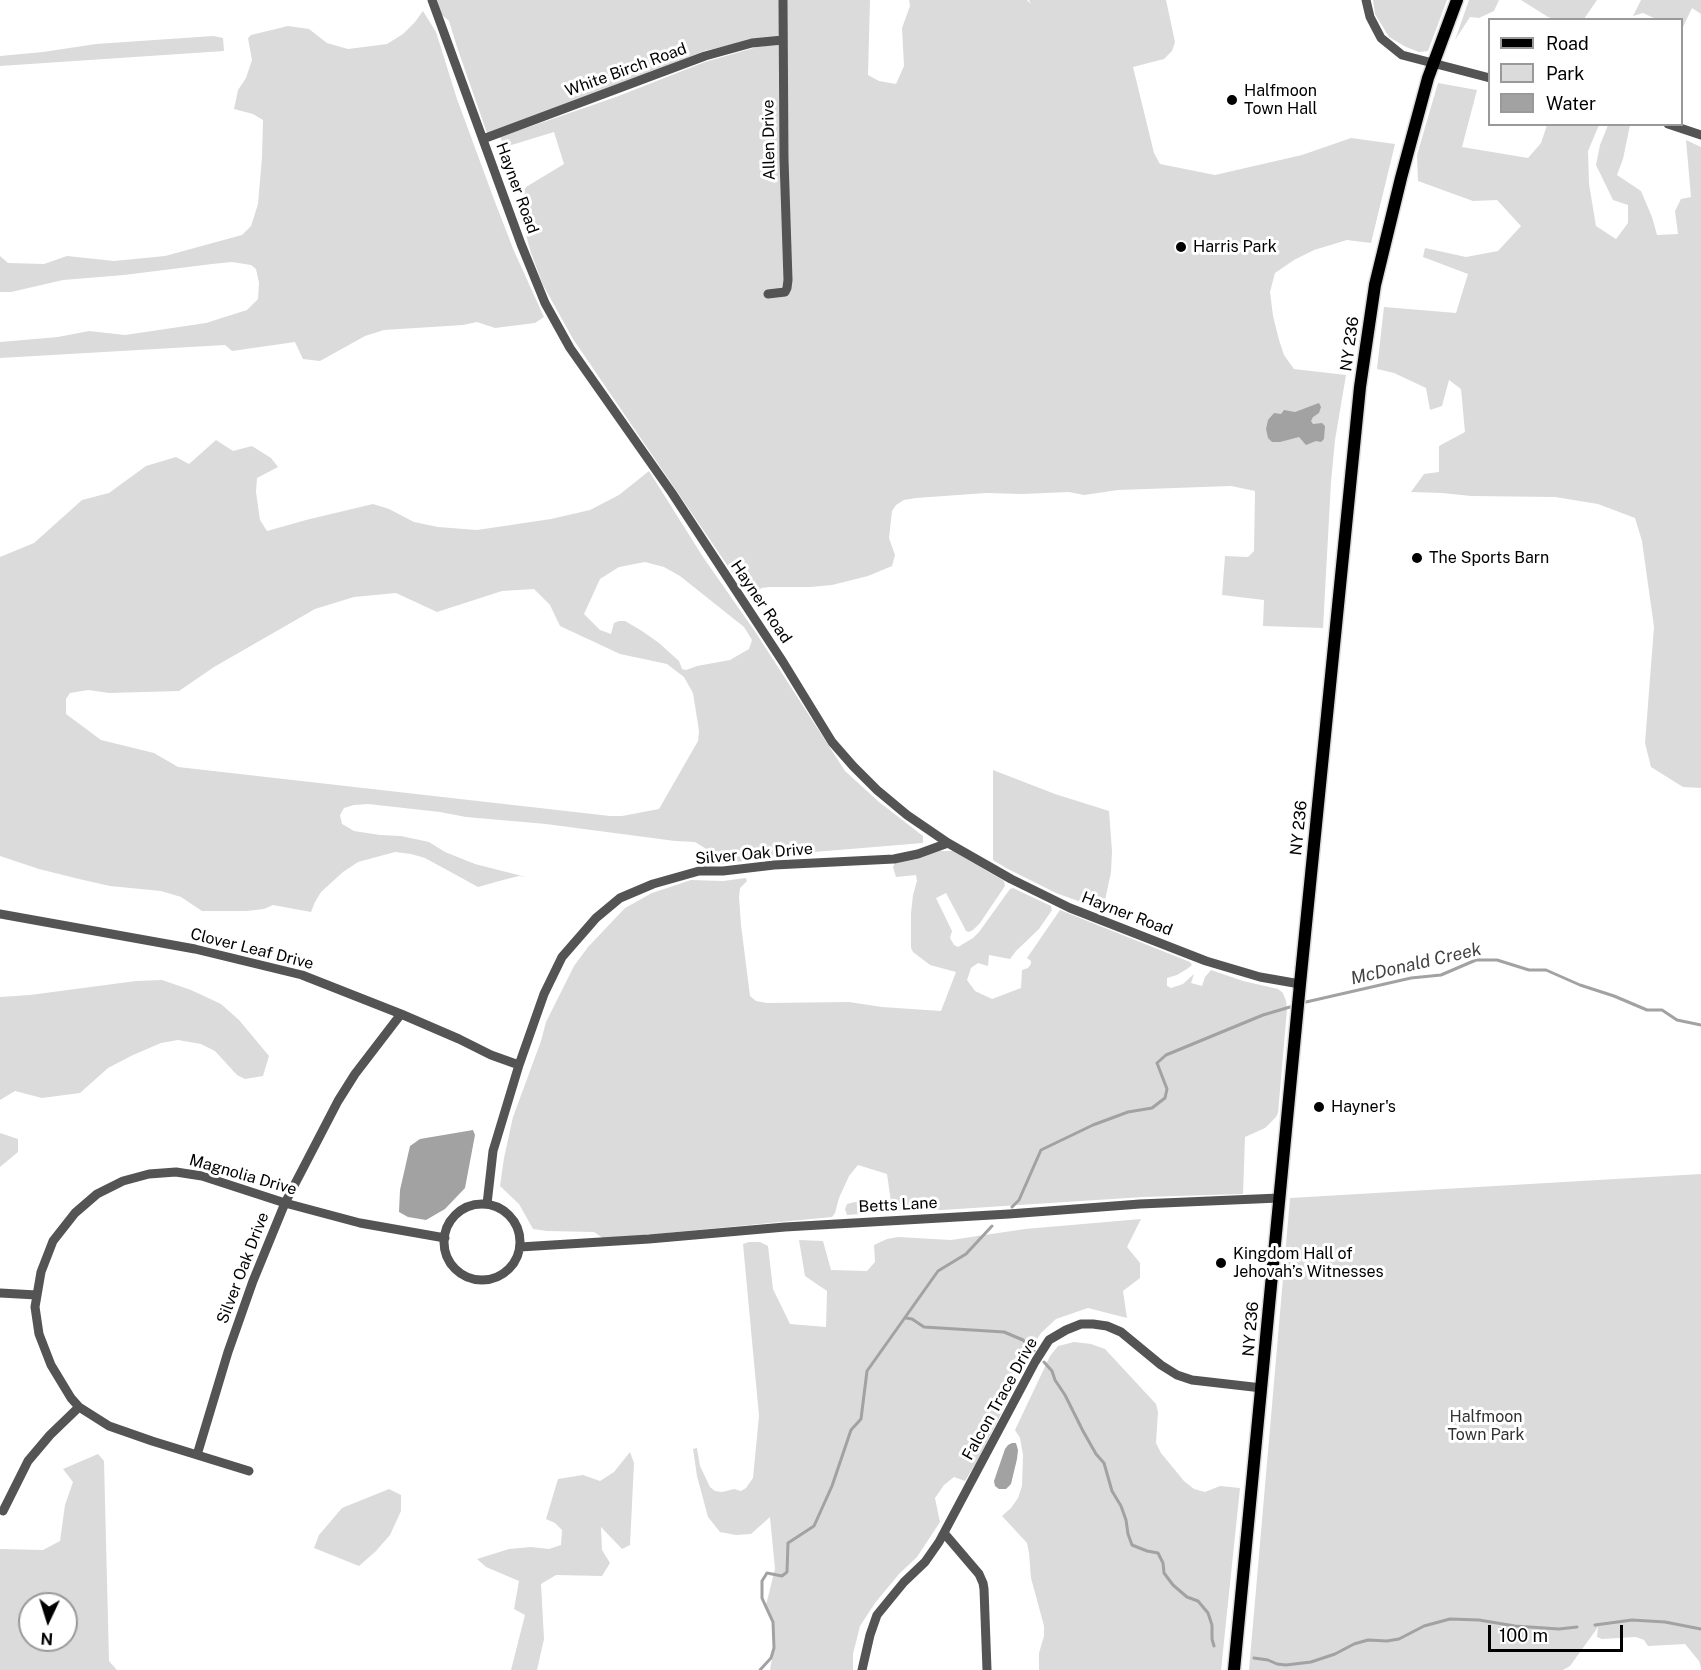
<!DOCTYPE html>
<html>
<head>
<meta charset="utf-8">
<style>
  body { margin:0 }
  #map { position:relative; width:1701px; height:1670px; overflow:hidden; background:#fff; font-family:"Public Sans",sans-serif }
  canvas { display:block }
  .legend { position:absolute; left:1488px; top:18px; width:195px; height:108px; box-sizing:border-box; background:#fff; border:2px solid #999; margin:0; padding:8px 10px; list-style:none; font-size:18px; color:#000 }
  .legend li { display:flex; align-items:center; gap:12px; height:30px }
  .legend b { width:30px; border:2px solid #999 }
  .north { position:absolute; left:18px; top:1592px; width:60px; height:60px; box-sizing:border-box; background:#fff; border:2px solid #999; border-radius:50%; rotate:184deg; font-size:16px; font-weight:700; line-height:24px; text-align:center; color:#000 }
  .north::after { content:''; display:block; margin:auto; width:21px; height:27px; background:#000; clip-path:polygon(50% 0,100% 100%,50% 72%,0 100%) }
  .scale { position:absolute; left:1488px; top:1625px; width:135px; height:27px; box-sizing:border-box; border:3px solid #000; border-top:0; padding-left:8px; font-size:18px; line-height:21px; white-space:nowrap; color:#000; -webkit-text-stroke:4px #fff; paint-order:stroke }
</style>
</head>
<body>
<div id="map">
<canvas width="1701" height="1670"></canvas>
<ul class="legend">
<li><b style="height:8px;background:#000"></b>Road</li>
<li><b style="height:16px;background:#dbdbdb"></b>Park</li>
<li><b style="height:16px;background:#a2a2a2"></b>Water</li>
</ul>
<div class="north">N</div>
<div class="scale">100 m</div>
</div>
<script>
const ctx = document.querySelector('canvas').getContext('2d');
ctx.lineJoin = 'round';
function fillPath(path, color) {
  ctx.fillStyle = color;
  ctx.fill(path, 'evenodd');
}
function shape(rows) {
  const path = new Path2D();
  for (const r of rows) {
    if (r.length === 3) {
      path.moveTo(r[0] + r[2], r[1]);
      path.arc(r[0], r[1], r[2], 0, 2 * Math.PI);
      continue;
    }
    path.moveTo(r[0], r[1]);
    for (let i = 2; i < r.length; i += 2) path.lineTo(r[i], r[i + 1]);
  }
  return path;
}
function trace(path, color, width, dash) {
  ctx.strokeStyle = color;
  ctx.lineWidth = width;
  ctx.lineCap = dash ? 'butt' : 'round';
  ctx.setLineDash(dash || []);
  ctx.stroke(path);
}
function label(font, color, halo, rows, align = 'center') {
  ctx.font = font + ' "Public Sans",sans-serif';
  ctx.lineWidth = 6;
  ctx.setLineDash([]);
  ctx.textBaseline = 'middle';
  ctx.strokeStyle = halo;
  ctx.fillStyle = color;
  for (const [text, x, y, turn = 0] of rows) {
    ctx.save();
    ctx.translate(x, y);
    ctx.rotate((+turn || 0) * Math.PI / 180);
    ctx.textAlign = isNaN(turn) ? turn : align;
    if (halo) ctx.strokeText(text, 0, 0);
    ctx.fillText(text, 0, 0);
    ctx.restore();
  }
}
fillPath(shape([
  [437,0,870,0,868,75,879,81,896,84,904,66,902,28,910,6,909,0,1027,0,1031,4,1029,0,1166,0,1175,42,1172,51,1164,59,1133,67,1154,153,1160,164,1215,175,1302,155,1351,138,1395,144,1371,243,1347,240,1314,250,1294,260,1275,273,1270,292,1273,316,1279,340,1284,355,1294,369,1346,375,1335,440,1331,482,1323,628,1263,626,1264,600,1222,595,1225,556,1248,557,1254,551,1255,491,1231,486,1118,490,1084,495,1069,492,1022,494,986,493,916,498,904,500,896,505,892,511,889,538,895,555,892,566,868,576,832,585,810,587,770,587,761,588,753,603,573,339,543,285,531,253,517,203,526,187,564,164,554,132,505,147,500,137,616,97,705,62,757,47,778,45,734,44,704,51,660,69,487,133,457,47,449,21,441,14],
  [1373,0,1447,0,1428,51,1419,52,1406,47,1389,37,1375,14],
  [1469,0,1499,0,1494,11,1479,18,1470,17,1455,40],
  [1521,0,1597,0,1584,19,1558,20,1548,17],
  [1641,0,1701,0,1701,14,1692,8,1682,29,1682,20,1656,19,1643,13,1633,16],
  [423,11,436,32,457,99,495,202,514,251,544,317,535,323,495,328,477,322,463,325,384,330,365,336,320,361,303,359,295,342,232,351,225,345,0,358,0,342,58,337,89,331,125,335,206,323,247,310,258,299,259,283,256,269,251,265,232,262,212,264,124,275,63,280,11,292,0,292,0,256,8,263,44,264,67,256,114,261,165,256,242,235,251,226,258,204,262,157,263,120,253,114,234,109,238,90,246,78,252,60,248,38,251,35,288,26,309,29,327,43,348,49,387,44,403,34,415,22],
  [213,36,223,38,224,51,0,66,0,56,43,52,96,44],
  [1438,83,1477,90,1462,147,1528,158,1541,143,1547,125,1599,125,1588,151,1589,184,1596,226,1616,239,1628,223,1628,205,1613,200,1596,165,1600,145,1608,125,1630,125,1623,159,1617,175,1641,191,1652,217,1657,235,1678,234,1675,211,1681,199,1691,197,1686,140,1701,147,1701,788,1683,787,1651,767,1645,743,1654,627,1642,541,1635,518,1598,504,1555,497,1471,496,1442,493,1411,492,1424,474,1439,472,1439,446,1465,432,1461,389,1449,380,1442,406,1430,410,1426,388,1394,373,1377,369,1384,307,1456,313,1468,274,1423,257,1425,248,1466,257,1498,251,1521,226,1497,200,1473,201,1418,181,1417,155],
  [216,440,233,451,252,446,271,458,278,467,257,478,256,492,260,520,267,531,306,520,373,504,389,509,414,522,438,527,477,530,551,519,590,510,619,495,649,471,703,557,756,633,845,771,879,802,923,836,923,843,814,852,705,866,703,863,711,852,695,842,675,841,546,824,466,817,440,812,368,804,354,805,344,808,340,815,342,824,354,831,380,835,401,836,429,842,445,852,475,864,526,877,519,876,503,880,478,887,425,858,411,854,395,852,358,862,343,872,321,892,315,902,311,912,273,905,264,909,247,911,202,911,181,897,161,891,110,886,79,879,39,869,0,856,0,557,34,543,82,500,109,493,146,466,176,457,189,464],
  [645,562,664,567,680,576,744,627,752,640,749,649,730,660,697,666,686,670,682,669,679,661,659,643,642,631,625,621,619,621,614,623,611,634,600,630,584,614,600,579,619,567],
  [534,589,550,605,560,626,620,654,667,664,684,677,693,693,699,731,698,741,659,809,622,816,610,816,178,767,154,753,101,740,66,714,66,699,70,693,88,690,109,693,179,691,214,667,315,609,354,597,396,593,437,612,502,591],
  [993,770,1055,794,1109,811,1112,851,1111,872,1103,910,1056,893,1006,868,993,860],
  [940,851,953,851,1004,881,1005,886,980,923,973,930,969,932,966,931,963,925,946,893,936,898,952,931,950,938,954,945,958,947,973,938,979,932,1010,889,1013,888,1051,906,1052,910,1039,929,1016,951,1010,959,989,955,988,966,978,963,971,968,967,980,975,991,992,999,1021,988,1022,970,1028,968,1031,964,1031,961,1027,958,1060,910,1190,962,1192,965,1187,969,1177,975,1167,978,1167,986,1171,988,1183,984,1194,974,1191,983,1202,986,1205,977,1211,970,1243,981,1278,989,1283,993,1286,1001,1287,1009,1278,1113,1276,1117,1265,1128,1245,1137,1243,1194,1143,1197,942,1210,909,1210,847,1215,845,1209,847,1204,855,1202,891,1202,887,1174,858,1165,849,1176,839,1198,835,1213,832,1217,604,1239,594,1232,547,1231,533,1229,519,1204,500,1186,504,1158,513,1117,541,1041,546,1022,574,966,588,947,625,908,652,893,691,880,723,881,746,878,747,881,740,888,739,897,741,925,750,996,756,1001,767,1003,849,1002,882,1007,941,1011,956,972,930,965,913,952,911,948,911,913,913,895,917,881,916,875,896,877,893,867,895,863,918,859],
  [162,980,191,990,221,1004,239,1020,269,1056,263,1076,245,1079,237,1075,215,1051,201,1044,178,1040,161,1043,133,1055,108,1068,80,1093,42,1098,15,1091,0,1100,0,997,30,995,136,981],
  [0,1133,18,1139,18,1152,0,1167],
  [1701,1174,1701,1668,1699,1661,1685,1644,1648,1646,1644,1640,1636,1637,1602,1639,1597,1637,1598,1627,1570,1666,1563,1670,1249,1670,1290,1198],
  [1141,1219,1127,1247,1140,1263,1140,1278,1123,1291,1127,1318,1088,1308,1056,1319,1041,1333,1027,1355,1007,1402,979,1458,965,1481,954,1477,944,1485,935,1498,940,1522,917,1557,899,1574,875,1603,860,1626,853,1654,853,1670,770,1670,774,1648,773,1622,766,1605,775,1569,770,1517,751,1534,736,1535,720,1532,708,1517,697,1476,693,1449,697,1448,700,1466,710,1487,715,1491,722,1492,734,1489,741,1491,746,1488,753,1478,759,1416,743,1244,749,1242,760,1242,768,1246,773,1289,790,1324,826,1327,827,1291,805,1276,799,1240,823,1241,831,1270,867,1271,875,1262,874,1245,887,1239,898,1237,951,1240,1025,1229],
  [1074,1342,1091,1344,1105,1349,1156,1404,1158,1412,1156,1443,1161,1453,1184,1481,1194,1489,1205,1492,1220,1486,1240,1488,1221,1670,1039,1670,1039,1653,1044,1636,1044,1626,1031,1578,1029,1553,1027,1543,1002,1516,1011,1508,1018,1498,1022,1486,1023,1455,1020,1438,1015,1430,1050,1356,1058,1346],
  [630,1452,634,1463,630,1545,622,1549,601,1527,602,1550,610,1563,602,1576,556,1575,541,1584,544,1639,537,1670,511,1670,525,1615,514,1609,519,1581,486,1567,477,1559,509,1549,531,1547,549,1549,561,1545,562,1530,555,1523,546,1519,558,1479,583,1475,600,1481,614,1472],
  [98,1454,104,1461,109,1661,117,1670,0,1670,0,1549,43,1550,60,1541,65,1505,73,1482,63,1469],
  [30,1604,66,1604,66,1640,30,1640],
  [389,1489,401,1495,401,1511,390,1535,376,1551,359,1566,314,1548,319,1535,342,1508]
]), '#dbdbdb');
fillPath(shape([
  [1319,403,1321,407,1319,413,1313,417,1311,421,1313,424,1322,423,1325,426,1324,439,1321,442,1316,441,1306,445,1299,437,1280,442,1272,442,1268,438,1266,429,1268,420,1274,413,1281,414,1284,410,1295,412],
  [473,1130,475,1135,465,1188,445,1209,426,1220,408,1217,399,1212,400,1190,410,1146,420,1139],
  [1012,1443,1016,1443,1018,1450,1017,1459,1011,1484,1006,1489,999,1489,995,1486,994,1481,1005,1449,1008,1445]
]), '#a2a2a2');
trace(shape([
  [1306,1002,1411,978,1441,975,1476,960,1497,960,1529,970,1546,970,1580,985,1614,996,1647,1010,1662,1010,1677,1020,1701,1025],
  [1012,1207,1019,1200,1041,1150,1093,1125,1128,1112,1152,1108,1165,1098,1167,1089,1157,1063,1166,1055,1263,1015,1290,1007],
  [906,1318,912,1319,924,1327,1004,1332,1023,1340,1034,1351],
  [1044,1362,1052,1371,1055,1380,1065,1395,1083,1431,1096,1454,1104,1463,1112,1491,1121,1506,1126,1520,1128,1534,1132,1545,1147,1551,1158,1553,1163,1563,1164,1573,1173,1585,1187,1597,1198,1601,1208,1613,1212,1625,1212,1639,1214,1646],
  [1595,1625,1632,1620,1665,1622,1701,1629],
  [1254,1658,1268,1660,1277,1664,1286,1665,1311,1662,1335,1654,1354,1644,1368,1640,1387,1641,1399,1639,1424,1626,1450,1619,1479,1620,1515,1626,1559,1629,1577,1627],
  [760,1670,771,1658,774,1648,773,1622,762,1598,762,1581,767,1573,782,1576,787,1572,788,1543,814,1526,832,1486,851,1430,861,1419,867,1371,938,1271,966,1254,992,1226]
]), '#a2a2a2', 3);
const major = shape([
  [1234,1670,1300,984,1360,387,1375,285,1401,178,1428,78,1457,0]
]);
trace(major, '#dbdbdb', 15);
trace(shape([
  [432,0,521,244,545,303,570,348,672,493,783,662,832,742,853,766,877,790,907,815,948,843,1011,879,1070,908,1206,961,1260,977,1300,984],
  [1366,0,1370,17,1381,38,1402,55,1490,78],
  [1668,124,1701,135],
  [483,139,705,56,752,43,783,40],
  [768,294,785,292,787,288,788,280,784,159,783,0],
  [0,914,195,949,302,975,401,1014,459,1039,491,1055,519,1065],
  [487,1204,493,1151,519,1065,544,994,562,957,596,918,620,898,653,884,699,871,723,871,774,865,894,859,918,854,948,843],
  [482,1242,38],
  [520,1247,649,1239,785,1227,1009,1214,1140,1204,1279,1198],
  [0,1293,37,1295],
  [197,1455,228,1352,253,1281,285,1203,338,1101,355,1074,401,1014],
  [249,1471,152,1441,109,1426,79,1407,71,1398,51,1365,39,1334,35,1307,41,1272,53,1241,75,1213,97,1194,123,1181,149,1174,176,1172,202,1176,285,1203,360,1223,445,1238],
  [3,1511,28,1461,50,1435,79,1407],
  [944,1533,979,1574,983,1583,984,1589,987,1670],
  [862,1670,870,1635,877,1615,904,1582,925,1562,939,1542,1035,1362,1049,1340,1066,1330,1081,1324,1093,1324,1107,1326,1121,1332,1161,1365,1177,1375,1192,1380,1262,1388]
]), '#545454', 9);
trace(major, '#000', 12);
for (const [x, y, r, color] of [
  [1232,100,6,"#000"],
  [1181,247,6,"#000"],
  [1417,558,6,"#000"],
  [1319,1107,6,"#000"],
  [1221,1263,6,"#000"]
]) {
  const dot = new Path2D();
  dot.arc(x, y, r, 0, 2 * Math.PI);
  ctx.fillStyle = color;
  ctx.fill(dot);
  trace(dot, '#fff', 2);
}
label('16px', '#000', '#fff', [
  ["White Birch Road",626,70,-20],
  ["Allen Drive",769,140,-91],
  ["Hayner Road",517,188,70],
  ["NY 236",1350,344,-82],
  ["Hayner Road",761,602,56],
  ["NY 236",1299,828,-84],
  ["Silver Oak Drive",754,854,-5],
  ["Hayner Road",1127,914,21],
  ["Clover Leaf Drive",252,949,14],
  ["Magnolia Drive",243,1175,16],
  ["Betts Lane",898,1205,-3],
  ["Silver Oak Drive",243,1268,-69],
  ["NY 236",1251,1329,-85],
  ["Falcon Trace Drive",1000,1399,-61]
]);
label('16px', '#000', '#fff', [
  ["Halfmoon",1244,91],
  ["Town Hall",1244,109],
  ["Harris Park",1193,247],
  ["The Sports Barn",1429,558],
  ["Hayner's",1331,1107],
  ["Kingdom Hall of",1233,1254],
  ["Jehovah’s Witnesses",1233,1272]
], 'left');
label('16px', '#323232', '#fff', [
  ["Halfmoon",1486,1417],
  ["Town Park",1486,1435]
]);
label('italic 18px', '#434343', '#fff', [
  ["McDonald Creek",1416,964,-13]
]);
</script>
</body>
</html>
